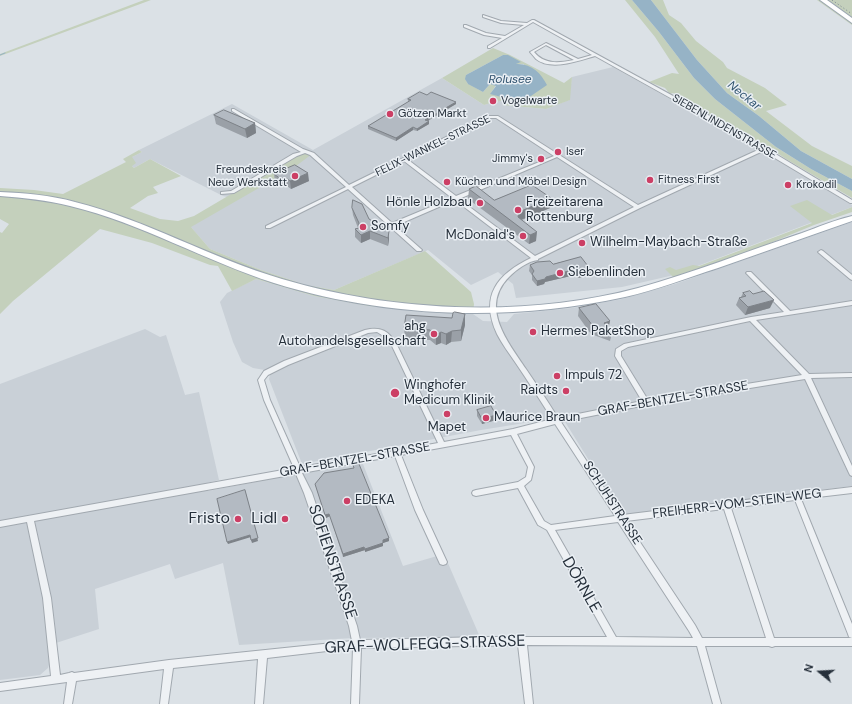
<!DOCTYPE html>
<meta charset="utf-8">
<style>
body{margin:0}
#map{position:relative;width:852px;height:704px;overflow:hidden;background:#dbe1e6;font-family:"DM Sans",sans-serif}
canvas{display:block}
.north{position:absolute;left:800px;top:652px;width:40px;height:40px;-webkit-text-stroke:3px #eaeff4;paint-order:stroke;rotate:288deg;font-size:11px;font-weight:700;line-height:16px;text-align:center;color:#26303b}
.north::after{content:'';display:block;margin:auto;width:14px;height:18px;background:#26303b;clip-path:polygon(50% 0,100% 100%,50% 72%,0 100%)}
</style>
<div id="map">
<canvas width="852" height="704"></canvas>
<div class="north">N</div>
</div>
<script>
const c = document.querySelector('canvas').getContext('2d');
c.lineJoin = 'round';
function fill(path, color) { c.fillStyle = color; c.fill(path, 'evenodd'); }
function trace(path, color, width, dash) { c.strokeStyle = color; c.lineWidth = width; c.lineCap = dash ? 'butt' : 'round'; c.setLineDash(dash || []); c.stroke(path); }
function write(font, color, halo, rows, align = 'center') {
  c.font = font + ' "DM Sans",sans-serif'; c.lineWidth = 3; c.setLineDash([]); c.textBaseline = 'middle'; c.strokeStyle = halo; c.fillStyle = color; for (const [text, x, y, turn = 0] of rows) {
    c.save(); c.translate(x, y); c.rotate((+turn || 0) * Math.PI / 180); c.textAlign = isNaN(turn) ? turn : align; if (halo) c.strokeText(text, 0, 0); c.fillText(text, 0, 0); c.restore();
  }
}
const built = new Path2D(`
 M613,67L765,152L852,205V207L674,275L622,287L516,298L513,284L498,272L471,285L428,250L334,290L306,285L261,270L210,249L190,226L236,199L223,196L150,159L134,168L132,166V157L142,152L139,150L232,104L313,150L442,78L484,105L496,101H515L502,105L546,109L569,100L572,77Z
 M852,222V486L623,515L562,417L481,430L302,464L269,379L270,375L265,370L253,368L242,362L233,342L220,302L227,293L256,279L314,296L369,306L473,314L483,321L507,322L514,314L572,308L622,299L675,284Z
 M145,329L160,337L166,335L185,395L199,392L219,480L207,483L208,491L296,474L363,464L403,566L444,554L480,637L353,638L239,645L223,563L175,579L170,564L95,589L99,629L56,643L48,668L40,675L0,680V384Z`);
const green = new Path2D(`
 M144,0H151L0,56V54Z
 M625,0H632L659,32L694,78L715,99L776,147L811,169L852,191V198L786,159L767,146L740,132L673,93L670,94L665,88L649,82L672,73L679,74L655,37Z
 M651,0H663L669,15L681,23L696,41L723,62L727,68L765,88L787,105L766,111L812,146L852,166V179L801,151L759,116L727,93L697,60Z
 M817,0H852V25Z
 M493,48L510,55L564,83L572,77L570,100L546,109L502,105L515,101C504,99 494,102 484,105L442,78ZM503,55L520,62L515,64H524L516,97L505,98L491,93L496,85L490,84L483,92L467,83L466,75Z
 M139,150L142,152L132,157L136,163L132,166L134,168L150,159L181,176L153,187L158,193L148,196L130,208L160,219L178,221L194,216L294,157L304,153L312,154L292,169L191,227L210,249L261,270L306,285L334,290L425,251L471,292L474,304L473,314L369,306L314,296L256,279L232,291L218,266L210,265L152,243L100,229L13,301L0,314V232L2,233L9,224L0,219V188L34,190L63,194L126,162L123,159Z
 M807,200L832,215L852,207V212L814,225L739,256L678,276L673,277L665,269L670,267L676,270L693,265L699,266L812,223L790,206Z`);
const water = new Path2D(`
 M632,0H651L697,60L727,93L759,116L801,151L852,179V191L811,169L776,147L715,99L694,78L659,32Z
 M503,55H508L521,62L516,64C531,63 541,73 547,85L528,98H505L490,94L496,86L490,84L483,92L468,84L465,79L466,75Z`);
const stream = new Path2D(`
 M0,55L5,53`);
const minor = new Path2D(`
 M483,15L501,21L527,23L532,20H534L739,132L852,200V203H850L763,151L640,208L538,259V260C528,261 516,270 509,277C479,307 508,342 526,369C537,385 548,402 558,418L642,401L615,356L616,349L624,344L751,317L784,312L747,274L746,273L747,272H751L790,311L852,301V305L756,320L809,374L852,373V377L811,378L852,466V476L850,475L849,473L805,379L646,405L561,422L622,515L852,487V493L801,499L852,624V638L849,637L848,634L795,500L731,508L774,638H852V646H775L772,647L769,646H705L721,704H713L697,646L527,645L533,704H525L518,645L361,648L359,704H351L353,648L267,658L263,704H255L258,659L173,668L168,704H160L164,669L76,681L72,704H64L67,682L0,691V683L51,676L43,598L27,522L0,527V521L294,468L264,400L258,380L264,371L284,361L365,330C381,326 389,331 397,345L444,442L513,429L552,419C540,400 528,381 515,362C509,353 502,344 497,334C479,295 498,274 531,258L455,200L395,226L421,249L422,250L421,251H417L348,189L270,228H266V226L346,187L310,155L305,153L297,156L234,193L221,194V192L231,191L293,154L301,152L232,111V109H234L303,149L314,153L349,185L489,116H498L638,205L760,149L735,134L595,56C578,61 551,71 536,59C534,57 532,54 530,52L546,43L578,59L592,55L533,22L490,48H488V46L502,38L484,35L464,27V25H466L486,33L505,36L524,25L501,23L483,17ZM546,45L574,60C559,63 545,65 534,52ZM490,118H496L554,156L456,196L407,159ZM557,157L634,207L535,256L459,199ZM404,161L452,198L392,223L352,187ZM750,321L802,375L648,400L621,356V351L628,347ZM377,332L385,337L392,346L438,443L399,450L397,449L394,451L300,467L270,400L264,380L268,375L288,365L368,333ZM555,424L615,516L551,525L544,521L524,486L531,480L534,467L517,434ZM511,435L528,467L526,477L518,482L476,490L473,491L472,493L473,495L476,496L518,488L538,525L547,530L607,637H485L360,640L357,626L312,493L302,473L395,456L415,510L440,564L443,565L446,564L447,562L423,510L401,455ZM296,474L304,493L349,626L352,641L169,660L74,673L72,672L69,673L60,675L51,598L34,521ZM724,509L766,638H702L695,625L626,521ZM618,522L689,631L693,638L616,637L555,530Z
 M821,250L823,251L852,275V280L850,279L819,253L818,252Z`);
const primary = new Path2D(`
 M820,0H827L852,18V23Z
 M0,192C25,193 50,195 75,202C146,220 211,258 282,279C393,312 525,318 638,288C693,273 747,251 802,233C818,227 835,220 852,216V221C807,237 763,252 718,268C687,278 656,290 625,297C510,322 386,318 274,283C205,261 141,223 70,206C47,200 24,198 0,196Z`);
const rail = new Path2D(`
 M832,0L852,14`);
const wall = new Path2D(`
 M427,95L456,104L428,121H429V124L417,131L413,130L396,141L368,129V126L409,102L408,101V99Z
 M214,115L255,123L256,133L247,138L216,124Z
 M274,174L309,181L291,189L287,186L284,187L275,182Z
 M469,189L494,200L550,208L522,220L536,241L529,244L468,199Z
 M352,208L369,219L389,239L388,246L370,239L361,243L355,237V229L358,228L353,215Z
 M581,257L590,275L578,278L575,275L545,282L544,284L537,286L532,280V275L529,271L530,265L553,264Z
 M743,293L753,294L770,308L745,315L736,305L739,298L741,297Z
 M579,308L610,321L608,329L612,333L610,341L591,334L578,316Z
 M465,314V325L461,341L451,342L446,345L441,343L436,345L430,340L405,339L404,328L452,318Z
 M477,410L496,415V420L482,424L477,416Z
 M315,484L389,541L383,543V546L365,552V550L343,557L330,516L326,518Z`);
const shadedWall = new Path2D(`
 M456,102V104L425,122V120Z
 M429,121V124L417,131V129Z
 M255,123L256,133L247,138L245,129Z
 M413,127V130L396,141V138Z
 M308,173L309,181L291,189L290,181Z
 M286,178L287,186L284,187L282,180Z
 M551,198L550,208L518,221L517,227L518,217L519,212Z
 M370,231V239L361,243V235Z
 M389,231V239L388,246V238Z
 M537,232L536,241L529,244L530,235Z
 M576,269L575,275L545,282L544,284L537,286V281L546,277Z
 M591,270L590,275L578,278L579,273Z
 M774,300L770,308L745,315L748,307Z
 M465,314V325L461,341V330Z
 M610,321L608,329L604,323Z
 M452,331L451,342L446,345V334Z
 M441,332V343L436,345V335Z
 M496,415V420L482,424V419Z
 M245,490L258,541L252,543L251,540Z
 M329,514L330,516L326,518L325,515Z
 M250,535L251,537L228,544L227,542Z
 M389,538V541L383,543V540Z
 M383,543V546L365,552V549Z
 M364,547L365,550L343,557V554Z`);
const building = new Path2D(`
 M420,92L427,95L431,92L456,102L425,120L429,121L417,129L413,127L396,138L368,126L411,100L408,99Z
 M224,110L255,123L245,129L214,115Z
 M295,165L308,173L290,181L286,178L282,180L274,174Z
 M532,185L551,198L519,212L518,217L537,232L530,235L469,189L476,186L494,200Z
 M353,200L362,204L369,219L389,231L388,238L370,231L361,235L355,229L359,228V223L352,208Z
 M581,257L591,270L579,273L576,269L546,277L545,279L537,281L532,274L534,271L530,265L537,262L550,261L553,264Z
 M750,291L753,294L764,291L774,300L748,307L739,298L746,296L743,293Z
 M596,304L610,321L604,323L612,333L593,326L579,308Z
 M455,312L465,314L461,330L452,331L446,334L441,332L436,335L430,330L404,328L406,315L452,318L453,313Z
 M491,406L496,415L482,419L477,410Z
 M359,464L389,538L383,540V543L365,549L364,547L343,554L329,514L325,515L315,484L324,473L354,468L353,465Z
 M245,490L258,538L251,540L250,535L227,542L217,499Z`);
const markers = [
 [493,101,4,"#cc3f65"],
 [390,114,4,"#cc3f65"],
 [558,152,4,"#cc3f65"],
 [541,159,4,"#cc3f65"],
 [295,176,4,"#cc3f65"],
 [650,180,4,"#cc3f65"],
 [447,182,4,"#cc3f65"],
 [788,185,4,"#cc3f65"],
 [480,203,4,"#cc3f65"],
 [518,210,4,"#cc3f65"],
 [363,227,4,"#cc3f65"],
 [523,236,4,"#cc3f65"],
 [582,243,4,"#cc3f65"],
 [560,273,4,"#cc3f65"],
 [533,332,4,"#cc3f65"],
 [434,334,4,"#cc3f65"],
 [557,376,4,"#cc3f65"],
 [566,391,4,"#cc3f65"],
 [395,393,5,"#cc3f65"],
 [447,414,4,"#cc3f65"],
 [486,418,4,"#cc3f65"],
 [347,501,4,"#cc3f65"],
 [238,519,4,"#cc3f65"],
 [285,519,4,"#cc3f65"]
];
const farPoinames = [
 ["Vogelwarte",501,101],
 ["Götzen Markt",398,114],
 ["Iser",566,152],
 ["Jimmy's",533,159,"right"],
 ["Freundeskreis",287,170,"right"],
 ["Neue Werkstatt",287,183,"right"],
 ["Fitness First",658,180],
 ["Küchen und Möbel Design",455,182],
 ["Krokodil",796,185]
];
const farStreetnames = [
 ["SIEBENLINDENSTRASSE",724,127,30],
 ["FELIX-WANKEL-STRASSE",433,146,-26]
];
const farWaternames = [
 ["Rolusee",510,80],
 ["Neckar",744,96,39]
];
const poiNames = [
 ["Hönle Holzbau",472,203,"right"],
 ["Freizeitarena",526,203],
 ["Rottenburg",526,218],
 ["Somfy",371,227],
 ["McDonald's",515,236,"right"],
 ["Wilhelm-Maybach-Straße",590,243],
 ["Siebenlinden",568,273],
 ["ahg",426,327,"right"],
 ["Autohandelsgesellschaft",426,342,"right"],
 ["Hermes PaketShop",541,332],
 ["Impuls 72",565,376],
 ["Winghofer",404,386],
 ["Medicum Klinik",404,401],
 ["Raidts",558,391,"right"],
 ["Maurice Braun",494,418],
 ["Mapet",447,428,"center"],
 ["EDEKA",355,501]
];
const streetNames = [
 ["GRAF-BENTZEL-STRASSE",673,399,-10],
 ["GRAF-BENTZEL-STRASSE",355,460,-10],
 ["SCHUHSTRASSE",612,503,57],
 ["FREIHERR-VOM-STEIN-WEG",737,504,-7]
];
const nearPoinames = [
 ["Fristo",230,519],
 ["Lidl",277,519]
];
const nearStreetnames = [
 ["SOFIENSTRASSE",332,562,71],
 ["DÖRNLE",581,585,60],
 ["GRAF-WOLFEGG-STRASSE",425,645,-2]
];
fill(built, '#c9d0d7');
fill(green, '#c4d0bc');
fill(water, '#96b3c6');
trace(stream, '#96b3c6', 1);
trace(minor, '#a1a8af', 2);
trace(primary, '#9ba6b1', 2);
fill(minor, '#eef1f4');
fill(primary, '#fff');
trace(rail, '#75828f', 1, [1, 2.5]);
fill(wall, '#9aa0a7');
fill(shadedWall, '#7d8288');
fill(building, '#b3bac2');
trace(building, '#7d8288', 1);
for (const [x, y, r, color] of markers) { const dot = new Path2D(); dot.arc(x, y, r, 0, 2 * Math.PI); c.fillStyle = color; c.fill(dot); trace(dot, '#eaeff4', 1.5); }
write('11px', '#26303b', '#eaeff4', farPoinames, 'left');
write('11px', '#26303b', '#eaeff4', farStreetnames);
write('italic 12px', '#30536f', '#eaeff4', farWaternames);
write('13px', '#26303b', '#eaeff4', poiNames, 'left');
write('13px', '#26303b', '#eaeff4', streetNames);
write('16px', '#26303b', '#eaeff4', nearPoinames, 'right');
write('16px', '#26303b', '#eaeff4', nearStreetnames);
</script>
